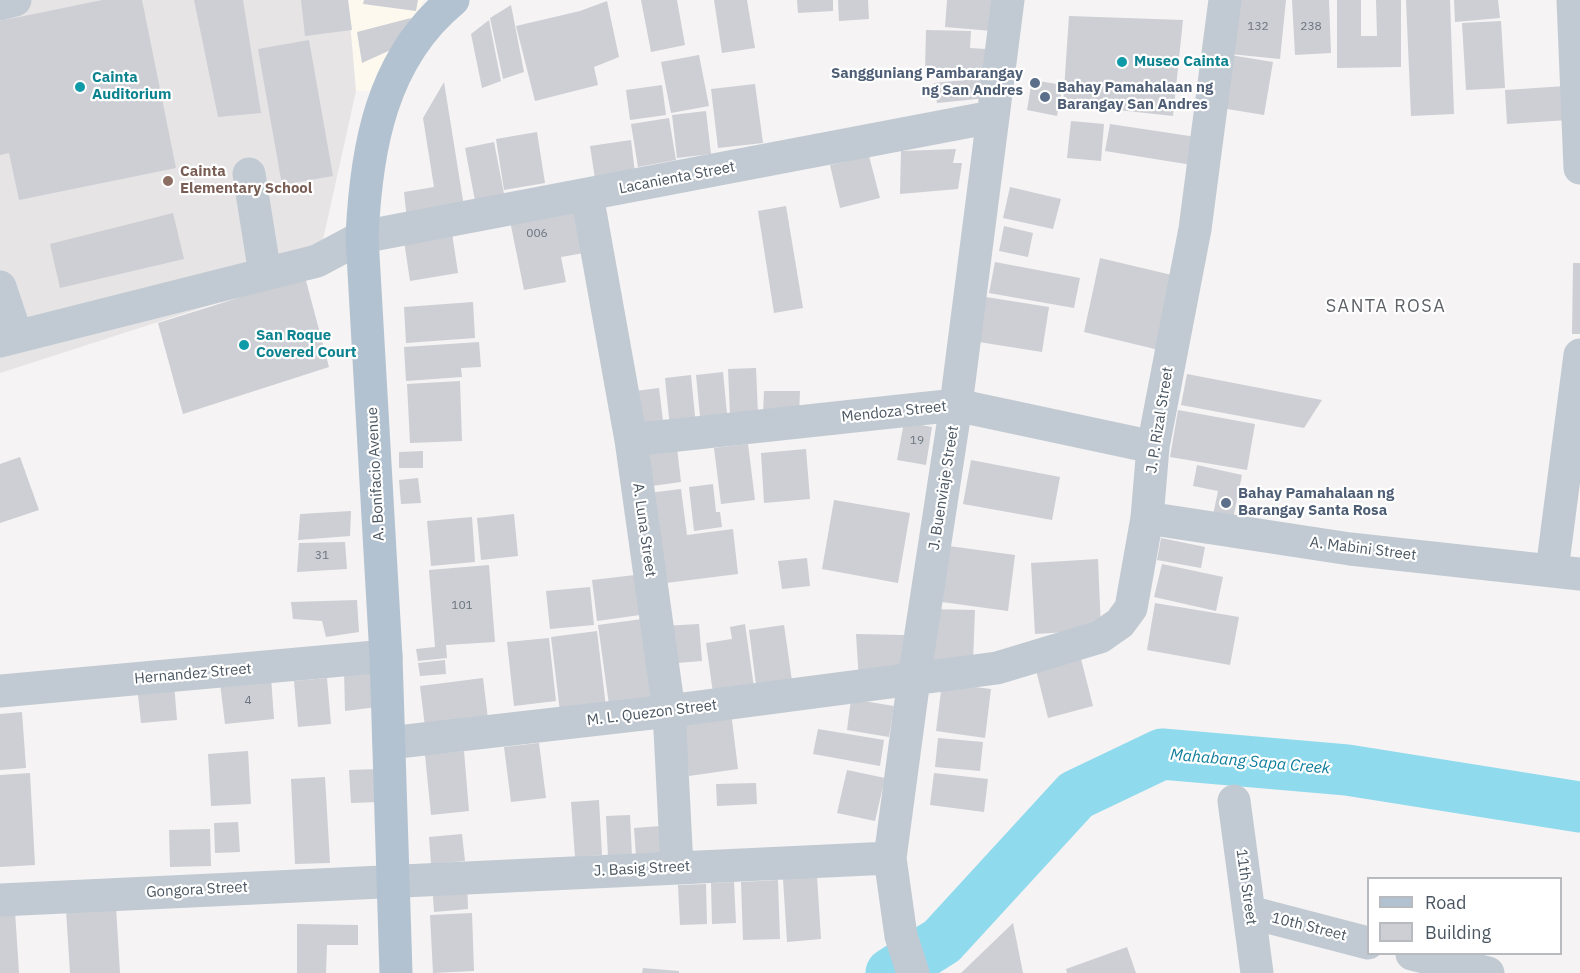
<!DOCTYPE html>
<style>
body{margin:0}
#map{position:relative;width:1580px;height:973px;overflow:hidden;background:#f5f3f3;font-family:"IBM Plex Sans",sans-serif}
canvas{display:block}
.legend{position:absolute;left:1367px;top:877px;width:195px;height:78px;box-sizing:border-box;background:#fff;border:2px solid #b7bbc0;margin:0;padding:8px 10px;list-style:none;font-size:18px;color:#4a5661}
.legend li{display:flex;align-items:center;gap:12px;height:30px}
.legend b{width:30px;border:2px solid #b7bbc0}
</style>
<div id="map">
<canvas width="1580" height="973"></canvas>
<ul class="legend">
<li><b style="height:8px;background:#b3c2d1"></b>Road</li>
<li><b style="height:16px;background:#cdcfd5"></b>Building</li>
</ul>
</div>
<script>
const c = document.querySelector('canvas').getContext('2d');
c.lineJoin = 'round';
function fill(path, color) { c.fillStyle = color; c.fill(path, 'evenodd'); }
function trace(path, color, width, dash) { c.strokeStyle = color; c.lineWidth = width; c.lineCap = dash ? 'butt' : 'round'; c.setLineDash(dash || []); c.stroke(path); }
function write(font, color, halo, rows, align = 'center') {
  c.font = font + ' "IBM Plex Sans",sans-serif'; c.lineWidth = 4.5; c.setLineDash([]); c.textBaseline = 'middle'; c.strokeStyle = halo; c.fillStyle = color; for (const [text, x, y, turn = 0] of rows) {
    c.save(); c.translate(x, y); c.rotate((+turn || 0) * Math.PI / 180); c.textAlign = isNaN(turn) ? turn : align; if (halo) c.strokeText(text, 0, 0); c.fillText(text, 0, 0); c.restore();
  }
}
const commercial = new Path2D(`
 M348,0H424L377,91H356Z`);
const education = new Path2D(`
 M0,0H348L356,91L316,271L0,373Z`);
const river = new Path2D(`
 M891,973L942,941L1076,795L1162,754L1347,770L1580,807`);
const building = new Path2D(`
 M102,0H142L176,168L19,200L9,153L0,155V21Z
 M194,0H243L261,113L218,117Z
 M301,0H348L352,30L305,36Z
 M364,0H418L416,11L363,4Z
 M641,0H677L685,45L651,52Z
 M714,0H747L755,48L722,53Z
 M797,0H833V11L798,13Z
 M838,0H868L869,19L839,21Z
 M947,0H995L992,31L945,27Z
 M1235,0H1286L1280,59L1230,54Z
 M1292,0H1329L1331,53L1295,55Z
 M1337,0H1361V36H1377L1376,0H1401V67L1337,68Z
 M1406,0H1450L1454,114L1411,116Z
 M1454,0H1498L1500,18L1455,22Z
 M607,1L619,57L594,67L598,85L535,101L516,26L580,11Z
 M511,5L524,72L503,79L490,18Z
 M1069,16L1183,20L1173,116L1063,104Z
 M411,18L395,48L362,63L357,32Z
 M489,20L501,81L482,88L471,34Z
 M1501,21L1505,88L1466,90L1462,23Z
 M926,30L971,31L970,48L986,49L985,74L925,72Z
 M309,40L333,176L282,185L258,49Z
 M699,55L709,106L671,113L661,62Z
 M1230,55L1273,62L1264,115L1221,108Z
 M985,78L987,98L937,103L934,83Z
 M1032,80L1063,85L1057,116L1027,110Z
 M444,82L465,213L407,220L404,192L434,187L423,118Z
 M755,84L763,143L718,148L711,89Z
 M662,85L666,115L630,120L626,90Z
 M1566,86L1568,120L1507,124L1505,90Z
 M706,111L711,154L677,158L672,115Z
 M669,118L676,160L638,167L631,124Z
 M1071,121L1104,124L1101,161L1067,158Z
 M1110,124L1196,137L1192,165L1105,151Z
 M537,132L545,183L504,190L496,139Z
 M631,140L635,173L595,179L590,146Z
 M494,142L505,199L476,206L465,148Z
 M956,149L953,163H962L958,189L900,194L901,151Z
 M869,156L880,198L840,208L830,165Z
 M1010,187L1061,199L1053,229L1003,218Z
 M786,206L803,308L774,313L758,211Z
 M574,208L584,253L561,257L566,282L524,290L510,221Z
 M173,213L184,259L60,288L50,244Z
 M1004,226L1033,233L1028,257L999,251Z
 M452,233L458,273L410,281L404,241Z
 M1100,258L1176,276L1159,350L1084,332Z
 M995,262L1080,278L1074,308L989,293Z
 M1573,263H1580V334H1572Z
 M305,277L329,367L183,414L158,323Z
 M986,297L1049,307L1042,352L979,342Z
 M473,302L475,338L406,343L404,307Z
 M479,342L481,367L461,368L462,377L406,381L404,347Z
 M756,368L758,414L730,415L728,369Z
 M723,372L728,424L701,427L696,375Z
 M1187,374L1322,400L1304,428L1181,405Z
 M691,375L696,426L670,428L665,378Z
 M460,381L462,441L410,443L407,384Z
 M659,388L664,429L639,431L635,391Z
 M764,391H800L799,415L763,414Z
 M1178,410L1255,424L1247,470L1170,457Z
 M904,422L932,427L926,465L897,460Z
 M748,444L755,500L721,504L714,448Z
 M677,448L681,482L645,487L641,453Z
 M806,449L810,499L764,503L761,453Z
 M423,451V468H399V452Z
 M20,457L39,510L0,523V464Z
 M971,460L1060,477L1052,520L963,504Z
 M1197,465L1242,475L1233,519L1213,515L1218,491L1193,486Z
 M418,478L421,503L401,504L399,480Z
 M713,484L716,512H720L722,527L694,531L689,487Z
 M681,489L687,535L733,529L738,574L658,584L648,493Z
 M834,500L910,513L898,583L822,569Z
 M351,511L350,536L298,540L300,514Z
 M514,514L518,556L481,560L477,518Z
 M472,517L475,562L431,566L427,521Z
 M1161,538L1205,547L1201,568L1157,560Z
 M345,542L347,569L297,572L299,543Z
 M949,546L1015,555L1008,611L942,602Z
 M807,558L810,586L782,589L778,561Z
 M1098,559L1101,630L1035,634L1031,563Z
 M1162,564L1223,577L1216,611L1154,597Z
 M489,565L495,642L446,645L447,658L418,661L416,649L435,647L429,570Z
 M635,575L640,615L597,621L592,580Z
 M590,587L594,625L550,629L546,591Z
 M357,600L359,632L326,637L322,621L293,619L291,602Z
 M1155,603L1239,617L1230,665L1147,650Z
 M929,609L975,610L973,662H928Z
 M642,619L654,699L609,705L598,625Z
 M699,624L702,661L665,664L662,626Z
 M745,624L754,687L713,693L706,643L732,639L730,627Z
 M784,625L792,681L756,685L749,630Z
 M597,631L606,707L560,712L551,637Z
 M856,634L905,635L901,671L859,681Z
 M549,638L556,701L514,706L507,642Z
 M1081,659L1093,706L1048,718L1036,670Z
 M445,660L446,674L420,676L418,663Z
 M375,667L377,707L345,711L344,670Z
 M271,677L274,719L225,724L220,683Z
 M327,678L331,724L298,727L294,681Z
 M483,678L488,719L425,727L420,686Z
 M174,683L177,720L141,723L137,686Z
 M942,683L991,689L985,738L936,731Z
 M851,699L894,706L889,737L847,730Z
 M22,712L26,768L0,770V714Z
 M731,712L738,769L689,776L682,719Z
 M818,729L884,740L880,766L813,754Z
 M938,738L983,742L980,771L935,767Z
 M539,743L546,798L511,802L504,747Z
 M248,751L251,804L211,806L208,754Z
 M464,751L469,811L431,815L425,755Z
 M378,769L379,802L351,803L349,770Z
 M847,770L885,778L875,821L837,813Z
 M30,773L35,865L0,867V775Z
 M934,773L988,779L984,812L930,805Z
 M325,777L330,863L295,864L291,779Z
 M756,783L757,804L717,806L716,784Z
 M599,800L602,855L575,857L571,802Z
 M630,815L632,856L608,857L606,816Z
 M238,822L240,852L215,853L214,823Z
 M661,826L663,853L636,856L634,828Z
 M210,829L211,866L170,867L169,830Z
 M462,834L465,861L431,864L429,837Z
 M817,876L821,939L787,942L783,879Z
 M467,879L468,909L434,912L432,881Z
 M778,880L780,939L743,940L741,882Z
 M734,882L736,923L712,924L711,883Z
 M706,884L707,924L680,925L678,885Z
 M116,907L120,973H70L66,910Z
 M15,911L19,973H0V912Z
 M472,913L474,971L433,973L430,915Z
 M1013,923L1023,973H961Z
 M297,924L358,925V945H327L326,973H297Z
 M1127,947L1136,973H1067L1066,969Z
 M643,968L679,971V973H642Z`);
const minor = new Path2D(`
 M1573,0L1580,168
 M0,4L15,0
 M249,174L265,274
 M587,195L631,440L669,711L677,867
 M0,287L16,335
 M0,341L317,261L362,237L992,117
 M631,440L956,405L1153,447
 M1147,518L1350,549L1580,574
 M1552,570L1580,355
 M0,691L386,656
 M389,743L669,711L997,668L1100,637L1120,623L1131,608L1147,518L1153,447L1195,229L1225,0
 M1234,801L1257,973
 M0,900L890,858
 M1249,912L1368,943
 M1412,954L1488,973
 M913,973L901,936L890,858L914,679L956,405L1008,0`);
const major = new Path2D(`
 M396,973L386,656L362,237C366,149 381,59 453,0`);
const markers = [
 [1122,62,6,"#0f9aa8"],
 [1035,83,6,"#5c6f8a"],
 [80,87,6,"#0f9aa8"],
 [1045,97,6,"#5c6f8a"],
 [168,181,6,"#8d6e63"],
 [244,345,6,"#0f9aa8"],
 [1226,503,6,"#5c6f8a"]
];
const numberNames = [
 ["132",1258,27],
 ["238",1311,27],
 ["006",537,234],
 ["19",917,441],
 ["31",322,556],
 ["101",462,606],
 ["4",248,701]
];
const cultureNames = [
 ["Museo Cainta",1134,62],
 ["Cainta",92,78],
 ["Auditorium",92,95],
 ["San Roque",256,336],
 ["Covered Court",256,353]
];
const serviceNames = [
 ["Sangguniang Pambarangay",1023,74,"right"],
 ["ng San Andres",1023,91,"right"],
 ["Bahay Pamahalaan ng",1057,88],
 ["Barangay San Andres",1057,105],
 ["Bahay Pamahalaan ng",1238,494],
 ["Barangay Santa Rosa",1238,511]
];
const educationNames = [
 ["Cainta",180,172],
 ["Elementary School",180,189]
];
const streetNames = [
 ["Lacanienta Street",677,178,-11],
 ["Mendoza Street",894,412,-6],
 ["J. P. Rizal Street",1160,420,-81],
 ["A. Bonifacio Avenue",376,474,-93],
 ["J. Buenviaje Street",944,488,-81],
 ["A. Luna Street",644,530,82],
 ["A. Mabini Street",1363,549,7],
 ["Hernandez Street",193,674,-5],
 ["M. L. Quezon Street",652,713,-7],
 ["J. Basig Street",642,869,-3],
 ["11th Street",1246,887,82],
 ["Gongora Street",197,890,-3],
 ["10th Street",1309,927,14]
];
const waterNames = [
 ["Mahabang Sapa Creek",1250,762,5]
];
const quarterNames = [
 ["SANTA ROSA",1386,307]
];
fill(commercial, '#fdf9ef');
fill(education, '#e6e4e5');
trace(river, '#90daee', 51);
fill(building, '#cdcfd5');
trace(minor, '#c1cad2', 33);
trace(major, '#b3c2d1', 33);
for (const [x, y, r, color] of markers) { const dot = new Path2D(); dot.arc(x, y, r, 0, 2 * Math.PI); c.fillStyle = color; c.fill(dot); trace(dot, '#fff', 2); }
write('12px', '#6b747e', null, numberNames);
write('bold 15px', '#0d838f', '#fff', cultureNames, 'left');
write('bold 15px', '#4e5e75', '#fff', serviceNames, 'left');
write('bold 15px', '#785e54', '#fff', educationNames, 'left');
write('15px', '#4a5661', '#fff', streetNames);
write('italic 16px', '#0c7c9b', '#fff', waterNames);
c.letterSpacing = '1.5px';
write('18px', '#5f6368', '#fff', quarterNames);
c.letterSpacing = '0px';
</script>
